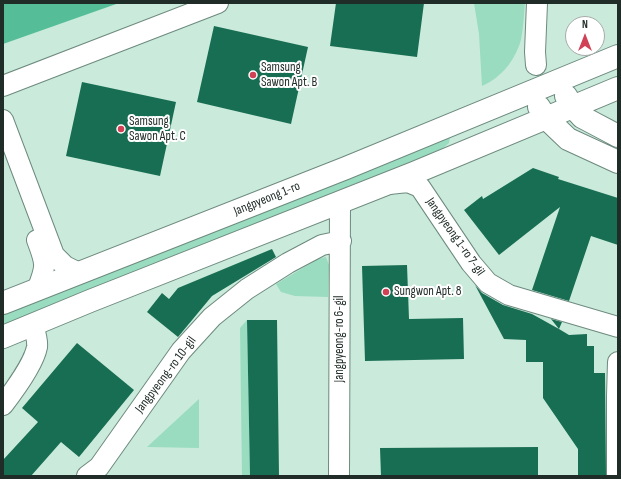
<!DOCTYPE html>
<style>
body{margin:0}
#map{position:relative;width:621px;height:479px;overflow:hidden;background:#caeadb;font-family:"Sofia Sans Condensed",sans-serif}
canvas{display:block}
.frame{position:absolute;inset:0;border:4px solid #202c27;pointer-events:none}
.north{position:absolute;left:565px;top:16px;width:40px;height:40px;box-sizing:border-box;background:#fff;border:1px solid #a6aba9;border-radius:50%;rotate:0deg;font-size:11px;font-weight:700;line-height:16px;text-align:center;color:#202c27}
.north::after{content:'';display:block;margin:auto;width:14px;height:18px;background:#d14155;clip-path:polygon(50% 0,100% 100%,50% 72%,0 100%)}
</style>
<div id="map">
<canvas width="621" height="479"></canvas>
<div class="frame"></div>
<div class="north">N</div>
</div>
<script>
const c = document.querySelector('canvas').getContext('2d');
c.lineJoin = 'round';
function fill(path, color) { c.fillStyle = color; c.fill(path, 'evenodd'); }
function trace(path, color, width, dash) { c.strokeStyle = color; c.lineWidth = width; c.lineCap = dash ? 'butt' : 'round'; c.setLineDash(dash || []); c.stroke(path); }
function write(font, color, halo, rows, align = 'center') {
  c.font = font + ' "Sofia Sans Condensed",sans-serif'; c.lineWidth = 4; c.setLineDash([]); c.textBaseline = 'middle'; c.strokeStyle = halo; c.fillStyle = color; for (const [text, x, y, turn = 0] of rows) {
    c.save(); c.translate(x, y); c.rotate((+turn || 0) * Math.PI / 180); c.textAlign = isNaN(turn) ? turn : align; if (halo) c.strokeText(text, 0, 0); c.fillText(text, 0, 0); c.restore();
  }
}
const green = new Path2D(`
 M474,3H525C524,13 523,38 519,46C512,64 500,78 482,86L479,34Z
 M450,137L449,143L442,149L3,325V309Z
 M326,257L329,265L328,297L295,296L281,292L276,284L318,259Z
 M247,320L250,476H242L240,328Z
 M199,399V448L147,447Z`);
const forest = new Path2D(`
 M3,3H119L3,44Z`);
const building = new Path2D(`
 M336,3H424L417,57L330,46Z
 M214,26L308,47L291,124L197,102Z
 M82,82L176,102L160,176L66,156Z
 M533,168L559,177L558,179L618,198V245L591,236L569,301L532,290L560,207L499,255L464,210L482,196L483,199Z
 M272,249L276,257L212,296L178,337L147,312L162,293L169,299L178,288Z
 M407,265L409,319L463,318L464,359L365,361L362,266Z
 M475,285L482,293L503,305L532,314L559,329L551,319L562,322L559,329L569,335L587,334V346H594V373H605L606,476H578V449L543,398V362H526V340L504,339Z
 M247,320H277L279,476H250Z
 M77,343L134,390L79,457L61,442L31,476H3V460L38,422L22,408Z
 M538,447V476H381L380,448Z`);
const minor = new Path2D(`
 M536,65L535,52L537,3
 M3,86L218,3
 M3,120L54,255L65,266L79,273
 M389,184L408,182L420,187L471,263L488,283L509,295L618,327
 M37,240C46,264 47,265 37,290
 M3,405C13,392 34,363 37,347C38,340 35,332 33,325
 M87,476L99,467L181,351L212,317L247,289L288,263L322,245L341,241
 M339,476L340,202
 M617,476V396L618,362`);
const tertiary = new Path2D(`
 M566,96L573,107L582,117L618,136
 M539,107L546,118L568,139L618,162
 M3,303L346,168L618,56
 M3,337L90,301L414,173L618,88`);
const markers = [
 [253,75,4,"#d14155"],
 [121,129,4,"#d14155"],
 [386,292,4,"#d14155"]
];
const poiNames = [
 ["Samsung",261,68],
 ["Sawon Apt. B",261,83],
 ["Samsung",129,122],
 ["Sawon Apt. C",129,137],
 ["Sungwon Apt. 8",394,292]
];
const streetNames = [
 ["Jangpyeong 1-ro",267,199,-22],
 ["Jangpyeong 1-ro 7-gil",455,237,55],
 ["Jangpyeong-ro 6-gil",340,339,-90],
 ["Jangpyeong-ro 10-gil",166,375,-53]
];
fill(green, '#99dcc0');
fill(forest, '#55be98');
fill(building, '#186e53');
trace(minor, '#6d8a7e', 22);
trace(tertiary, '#6d8a7e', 24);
trace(minor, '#fff', 20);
trace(tertiary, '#fff', 22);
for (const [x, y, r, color] of markers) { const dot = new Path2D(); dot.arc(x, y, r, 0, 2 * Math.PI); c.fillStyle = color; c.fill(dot); trace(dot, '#fff', 1.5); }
write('13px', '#202c27', '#fff', poiNames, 'left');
write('13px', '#202c27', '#fff', streetNames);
</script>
